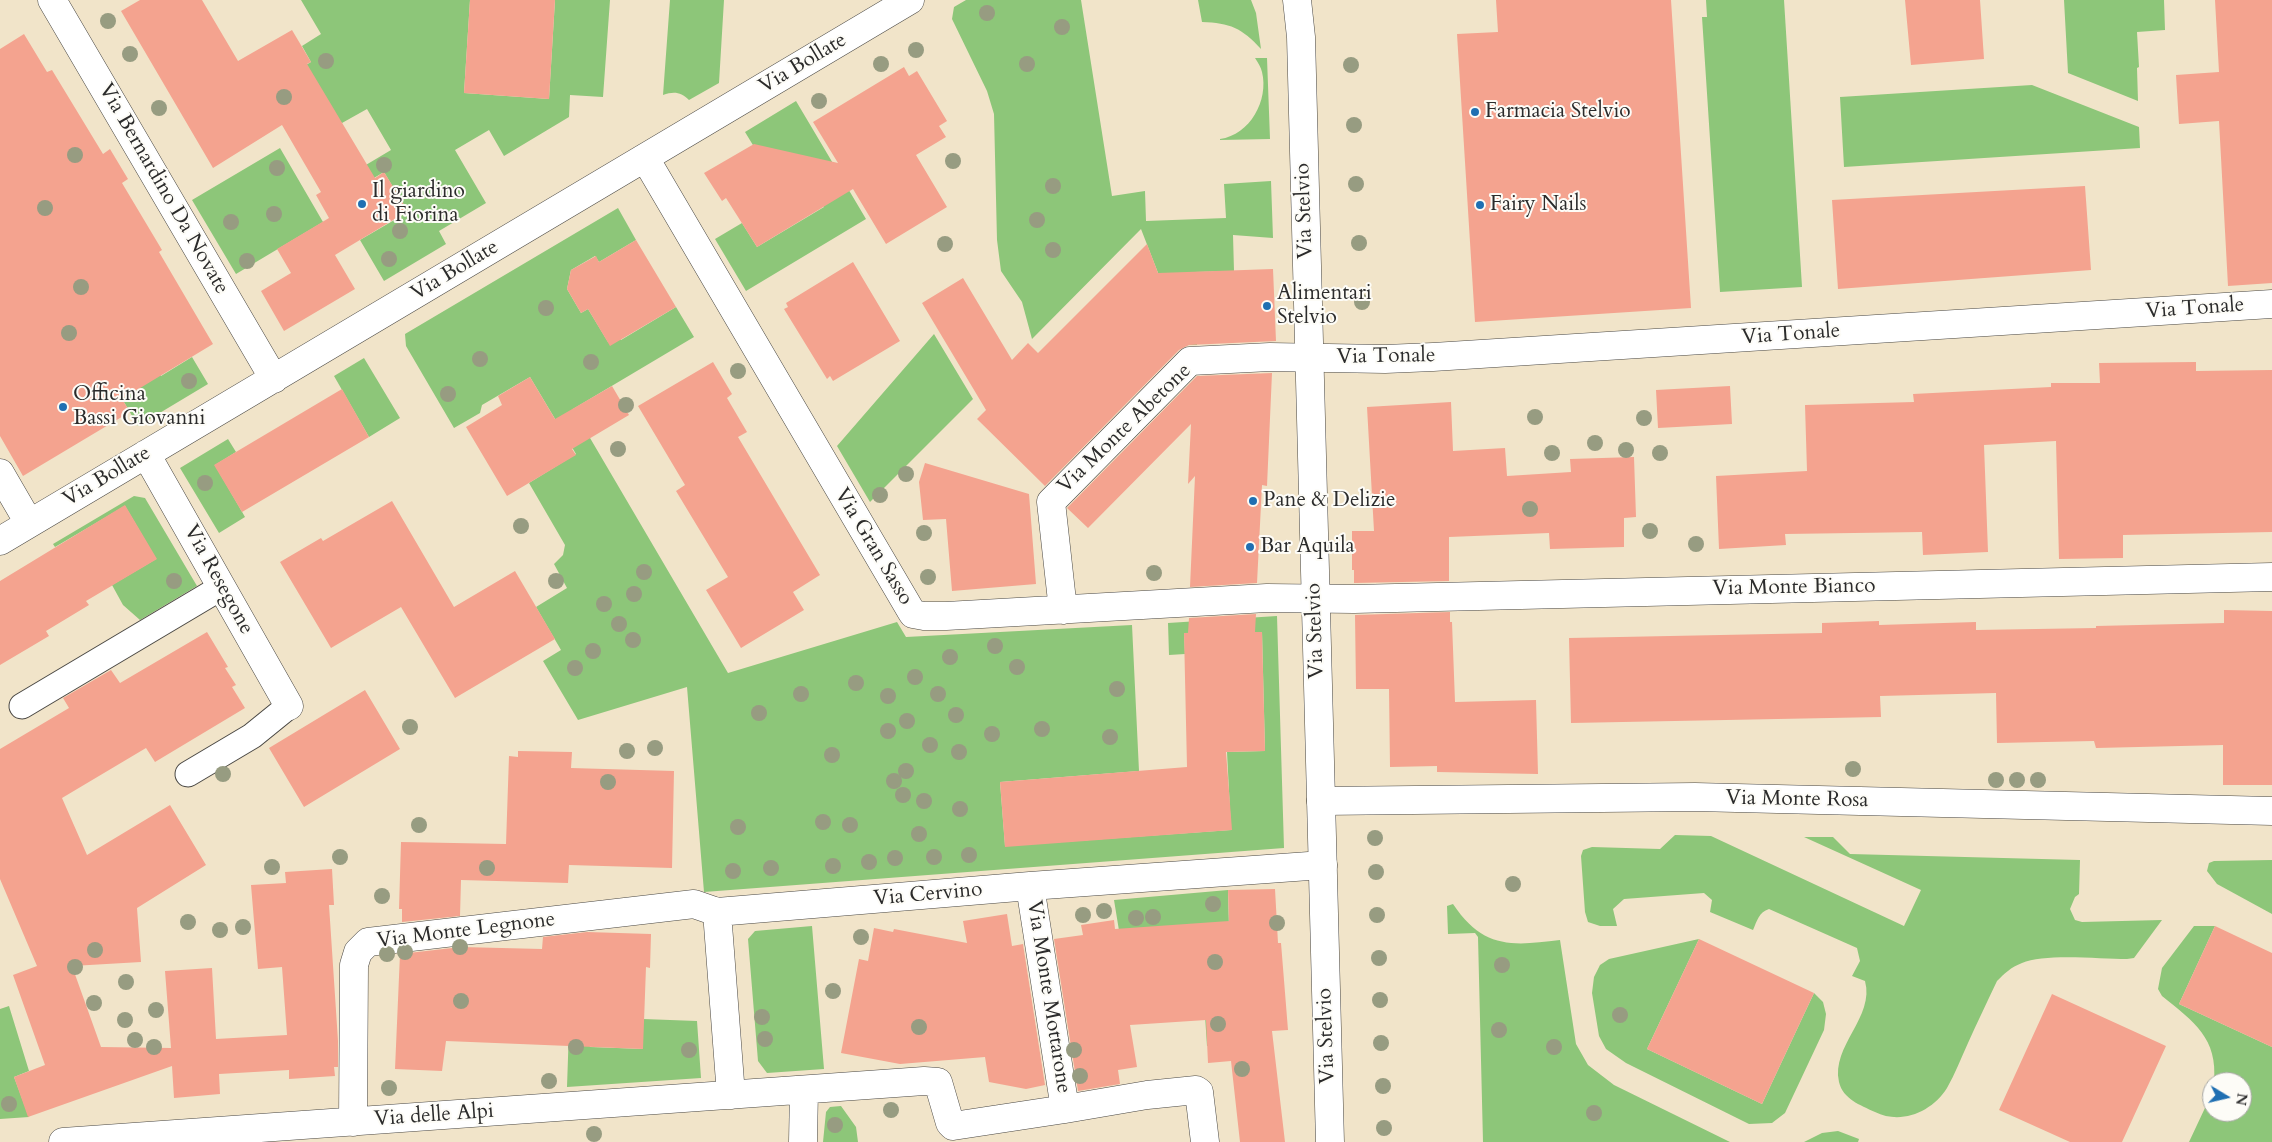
<!DOCTYPE html>
<style>
body{margin:0}
#map{position:relative;width:2272px;height:1142px;overflow:hidden;background:#f1e4c9;font-family:Cardo,serif}
canvas{display:block}
.north{position:absolute;left:2202px;top:1072px;width:50px;height:50px;box-sizing:border-box;background:#fdfcf7;border:1px solid #a9a8a5;border-radius:50%;rotate:99deg;font-size:14px;font-weight:700;line-height:20px;text-align:center;color:#2b2b2b}
.north::after{content:'';display:block;margin:auto;width:18px;height:22px;background:#1f6fb2;clip-path:polygon(50% 0,100% 100%,50% 72%,0 100%)}
</style>
<div id="map">
<canvas width="2272" height="1142"></canvas>
<div class="north">N</div>
</div>
<script>
const c = document.querySelector('canvas').getContext('2d');
c.lineJoin = 'round';
function fill(path, color) { c.fillStyle = color; c.fill(path, 'evenodd'); }
function trace(path, color, width, dash) { c.strokeStyle = color; c.lineWidth = width; c.lineCap = dash ? 'butt' : 'round'; c.setLineDash(dash || []); c.stroke(path); }
function write(font, color, halo, rows, align = 'center') {
  c.font = font + ' Cardo,serif'; c.lineWidth = 4; c.setLineDash([]); c.textBaseline = 'middle'; c.strokeStyle = halo; c.fillStyle = color; for (const [text, x, y, turn = 0] of rows) {
    c.save(); c.translate(x, y); c.rotate((+turn || 0) * Math.PI / 180); c.textAlign = isNaN(turn) ? turn : align; if (halo) c.strokeText(text, 0, 0); c.fillText(text, 0, 0); c.restore();
  }
}
const green = new Path2D(`
 M301,0H470L464,93L549,99L555,0H610L603,97L570,95L569,117L504,156L489,130L455,150L486,203L439,231L446,244L384,281L360,240L408,212L384,172L347,194L339,181L391,150L367,109L342,123L279,81L311,62L302,46L321,34Z
 M670,0H724L719,83L689,100C681,92 674,91 663,95Z
 M966,0H1081L1112,196L1145,191L1146,221L1226,218L1224,184L1271,181L1273,238L1233,235L1234,271L1195,272L1197,345H1186L1141,229L1032,339L1022,302L1001,271L997,240L994,114L987,91L952,19L954,7Z
 M1198,0H1251L1256,13L1261,49C1242,28 1230,23 1202,22Z
 M1706,0H1784L1802,287L1720,292L1702,17H1707Z
 M2064,0H2164L2165,30L2137,32L2139,67L2137,68L2138,101L2068,73Z
 M1255,58H1267L1270,139L1220,140V139C1250,135 1269,100 1262,72C1261,67 1258,63 1255,58Z
 M2032,85L2139,127L2140,148L1844,167L1840,97Z
 M796,101L866,219L746,291L715,239L742,223L757,247L824,207L808,179L759,155L745,132Z
 M280,148L323,222L236,274L192,200Z
 M618,208L636,240L599,262L595,256L571,270L567,289L581,313L588,309L608,342L618,336L621,340L676,307L694,337L573,409L728,673L897,622L906,637L1132,625L1139,771L1000,782L1005,846L1231,830L1227,752L1265,751L1262,632L1184,633L1185,654L1169,655L1168,623L1277,616L1284,848L704,892L687,687L578,720L543,661L561,650L536,607L567,588L554,564L563,555L565,545L529,483L576,454L530,377L482,405L480,413L454,428L406,346L405,334Z
 M934,334L973,399L870,502L837,446Z
 M149,355L161,376L192,357L208,384L138,426L114,385Z
 M364,358L400,418L369,437L334,376Z
 M228,439L236,452L215,465L245,517L219,533L180,468Z
 M134,496L145,498L197,586L140,620L123,605L112,585L156,559L125,506L55,547L53,544Z
 M1675,835L1711,836L1904,926L1921,890L1804,837H1833L1850,854L2080,860L2079,894L2075,897L2070,909L2075,920L2082,922L2162,920L2134,958L2127,959C2100,959 2044,953 2022,963C2011,967 2004,974 1997,981C1987,1002 1977,1023 1968,1043C1961,1058 1955,1074 1947,1088C1932,1112 1901,1125 1875,1112C1860,1105 1843,1099 1839,1082C1831,1046 1875,1017 1865,981L1852,976L1860,961L1857,948L1769,909C1759,912 1757,921 1753,930L1710,912L1712,900L1704,893L1624,899L1613,909L1617,926H1600L1588,922L1585,912L1581,856L1583,850L1592,847L1660,849Z
 M2272,860V914L2217,884L2207,871L2209,863L2214,861Z
 M1228,890L1232,1044L1207,1046L1199,924L1123,955L1114,900Z
 M1453,904C1483,949 1512,946 1560,940L1576,1044L1588,1065L1614,1085L1730,1142H1483L1478,937L1475,933L1448,934L1447,906Z
 M812,926L824,1069L767,1073L758,1061L748,939L755,931Z
 M2194,926H2215L2179,1004L2272,1047V1142H2189L2212,1093V1112H2242V1082H2214C2218,1038 2194,1022 2162,996L2158,989L2162,968Z
 M1699,939L1647,1049L1762,1104L1814,993L1823,1002L1826,1014L1824,1030L1785,1113L1772,1123L1749,1124L1626,1063L1606,1049L1599,1036L1592,993L1594,977L1600,965L1609,959Z
 M570,999L590,1047L643,1049V1019L697,1021L701,1078L567,1087Z
 M9,1006L29,1071L14,1077L29,1117L0,1119V1009Z
 M841,1106L856,1127L858,1142H823L826,1112L830,1107Z
 M1838,1131L1859,1139L1858,1142H1804L1822,1133Z`);
const building = new Path2D(`
 M140,0H202L238,61L292,30L311,62L307,64L375,178L384,172L408,211L335,255L355,289L284,331L261,291L291,273L277,249L329,218L316,195L321,192L282,125L213,168L121,11Z
 M470,0H555L549,99L464,93Z
 M1496,0H1671L1691,308L1475,322L1457,34L1498,32Z
 M1905,0H1980L1984,59L1911,65Z
 M2215,0H2272V283L2228,286L2219,121L2179,124L2176,75L2219,72Z
 M24,34L47,72L52,70L103,154L110,149L128,179L122,183L162,250L159,252L213,344L122,399L130,412L23,476L0,436V49Z
 M904,67L909,76L917,71L947,121L939,126L946,137L916,155L947,207L886,244L853,189L757,247L726,198L722,201L704,173L754,144L838,163L813,122Z
 M2085,186L2091,270L1838,289L1832,200Z
 M636,240L676,307L610,346L588,309L581,313L567,289L571,270L596,256L599,262Z
 M1147,244L1158,273L1273,269L1276,341L1189,345L1179,350L1045,486L977,419L986,410L922,303L963,278L1012,360L1028,343L1038,353Z
 M853,262L900,341L833,381L830,376L827,379L784,309L788,307L786,303Z
 M713,362L732,394L727,398L747,432L738,437L820,575L793,592L804,610L741,648L706,590L728,577L676,491L685,485L638,406Z
 M2196,362V371L2272,370V532L2123,535V558L2059,559L2056,441L1984,445L1988,552L1923,555L1922,532L1785,534L1786,545L1719,549L1716,476L1807,471L1805,405L1914,402L1913,394L2051,387V383H2100L2099,363Z
 M1272,373L1267,486L1262,485L1257,583L1190,587L1195,476L1188,484L1191,424L1088,528L1067,508L1197,376Z
 M530,377L555,419L612,386L629,415L572,449L576,455L507,496L466,427L502,405L498,396Z
 M1730,386L1732,424L1658,428L1656,390Z
 M342,389L369,437L242,512L214,465Z
 M1451,402L1453,451L1505,448L1507,476L1571,472L1570,459L1634,457L1636,517L1624,518V547L1550,549L1549,533L1449,537V581L1354,583V570H1352V531H1374L1367,407Z
 M925,463L1029,494L1036,584L952,591L946,519L923,520L919,482Z
 M392,501L454,607L515,571L555,639L455,698L401,607L331,648L280,562L321,538L323,541Z
 M125,505L157,559L86,601L89,605L46,631L49,636L0,665V581Z
 M2224,610L2272,611V785H2223V745L2096,748L2094,741L1997,743L1996,693L1880,696L1881,717L1571,723L1569,638L1822,633V623L1879,621V625L1976,622V630L2096,628V626L2224,623Z
 M1450,612V622H1452L1455,702L1536,700L1538,774L1437,772V766L1390,767L1389,689H1356L1355,615Z
 M1256,614L1255,632H1262L1265,751L1226,752L1232,830L1005,847L1000,782L1187,767L1184,633H1188L1189,618Z
 M207,632L228,667L225,668L236,685L232,687L245,708L155,762L146,748L62,798L87,855L170,805L206,865L137,908L141,962L72,966L101,1047L171,1048L165,971L212,968L216,1039L287,1035L282,967L258,969L251,885L286,883L285,872L332,869L334,905H329L338,1041V1067H334L335,1076L289,1079V1070L219,1074L220,1094L174,1098L172,1066L28,1117L14,1077L45,1065L13,975L37,966L0,879V749L69,708L63,698L111,670L120,683Z
 M365,690L400,749L304,807L269,748Z
 M518,751L572,752L571,768L674,771L672,868L569,865L568,883L461,880L460,916L402,922V909H399L401,842L506,844L509,756L518,757Z
 M1275,889L1278,943H1281L1288,1030L1272,1031L1285,1142H1240L1231,1061L1208,1063L1206,1020L1130,1025L1137,1067L1118,1070L1120,1084L1078,1091L1054,939L1083,935L1081,925L1114,920L1115,929L1229,921L1228,890Z
 M1007,914L1012,946L1023,944L1045,1085L1026,1089L989,1082L985,1057L900,1064L841,1053L859,959L868,961L874,928L893,932L894,929L967,943L963,921Z
 M2215,926L2272,953V1047L2179,1004Z
 M587,932L651,934L650,968L646,967L643,1049L446,1041L442,1071L395,1069L400,954L461,947L542,949L543,937Z
 M1699,939L1814,993L1762,1104L1647,1049Z
 M2052,994L2166,1046L2122,1142H2070L1999,1110Z`);
const service = new Path2D(`
 M22,706L222,587
 M188,774L252,736L289,706`);
const minor = new Path2D(`
 M52,0L274,379
 M645,158L911,611L913,614L924,616H946L1267,598L1354,599L2272,577
 M146,454L289,706
 M0,473L29,523
 M0,541L910,0
 M1063,610L1051,502L1190,361L1270,357L1385,359L1433,357L2272,304
 M1321,801L1695,797L2272,811
 M731,1095L717,912L1030,886L1323,865
 M1065,1109L1147,1095L1196,1090L1199,1092L1205,1142
 M353,1122L354,965L358,952L368,942L694,904L717,912
 M63,1142L924,1081L938,1082L950,1123L953,1126L1065,1109L1030,886
 M803,1142L804,1090`);
const tertiary = new Path2D(`
 M1297,0L1301,37L1330,1142`);
const trees = [
 [987,13],
 [108,21],
 [1062,27],
 [916,50],
 [130,54],
 [326,61],
 [881,64],
 [1027,64],
 [1351,65],
 [284,97],
 [819,101],
 [159,108],
 [1354,125],
 [75,155],
 [953,161],
 [384,165],
 [277,168],
 [1356,184],
 [1053,186],
 [45,208],
 [274,214],
 [1037,220],
 [231,222],
 [400,231],
 [1359,243],
 [945,244],
 [1053,250],
 [389,259],
 [247,261],
 [81,287],
 [1362,302],
 [546,308],
 [69,333],
 [480,359],
 [591,362],
 [738,371],
 [189,381],
 [448,394],
 [626,405],
 [1535,417],
 [1644,418],
 [1595,443],
 [618,449],
 [1626,450],
 [1552,453],
 [1660,453],
 [906,474],
 [205,483],
 [880,495],
 [1530,509],
 [521,526],
 [1650,531],
 [924,533],
 [1696,544],
 [644,572],
 [1154,573],
 [928,577],
 [174,581],
 [556,581],
 [634,594],
 [604,604],
 [619,624],
 [633,640],
 [995,646],
 [593,651],
 [950,657],
 [1017,667],
 [575,668],
 [915,677],
 [856,683],
 [1117,689],
 [801,694],
 [938,694],
 [888,696],
 [759,713],
 [956,715],
 [907,721],
 [410,727],
 [1042,729],
 [888,731],
 [992,734],
 [1110,737],
 [930,745],
 [655,748],
 [627,751],
 [959,752],
 [832,755],
 [1853,769],
 [906,771],
 [223,774],
 [1996,780],
 [2017,780],
 [2038,780],
 [894,781],
 [608,782],
 [903,795],
 [924,801],
 [960,809],
 [823,822],
 [419,825],
 [850,825],
 [738,827],
 [919,834],
 [1375,838],
 [969,855],
 [340,857],
 [934,857],
 [895,858],
 [869,862],
 [833,866],
 [272,867],
 [487,868],
 [771,868],
 [733,871],
 [1376,872],
 [1513,884],
 [382,896],
 [1213,904],
 [1104,911],
 [1083,915],
 [1377,915],
 [1153,917],
 [1136,918],
 [188,922],
 [1277,923],
 [243,927],
 [220,930],
 [861,937],
 [460,947],
 [95,950],
 [405,952],
 [387,954],
 [1379,958],
 [1215,962],
 [1502,965],
 [75,967],
 [126,982],
 [833,991],
 [1380,1000],
 [461,1001],
 [94,1003],
 [156,1010],
 [1620,1015],
 [762,1017],
 [125,1020],
 [1218,1024],
 [919,1027],
 [1499,1030],
 [765,1039],
 [135,1040],
 [1381,1043],
 [154,1047],
 [576,1047],
 [1554,1047],
 [689,1050],
 [1074,1050],
 [1242,1069],
 [1080,1076],
 [549,1081],
 [1383,1086],
 [389,1088],
 [9,1104],
 [891,1110],
 [1594,1113],
 [835,1125],
 [1384,1128],
 [594,1134]
];
const markers = [
 [1475,112,5,"#1f6fb2"],
 [362,204,5,"#1f6fb2"],
 [1480,205,5,"#1f6fb2"],
 [1267,306,5,"#1f6fb2"],
 [63,407,5,"#1f6fb2"],
 [1253,501,5,"#1f6fb2"],
 [1250,547,5,"#1f6fb2"]
];
const streetNames = [
 ["Via Bollate",803,64,-31],
 ["Via Bernardino Da Novate",163,189,60],
 ["Via Stelvio",1305,211,-92],
 ["Via Bollate",455,271,-31],
 ["Via Tonale",2195,309,-4],
 ["Via Tonale",1791,335,-4],
 ["Via Tonale",1386,357,-1],
 ["Via Monte Abetone",1125,429,-44],
 ["Via Bollate",107,477,-31],
 ["Via Gran Sasso",873,547,59],
 ["Via Resegone",218,580,61],
 ["Via Monte Bianco",1794,588,-1],
 ["Via Stelvio",1316,631,-92],
 ["Via Monte Rosa",1797,800,1],
 ["Via Cervino",928,895,-5],
 ["Via Monte Legnone",466,931,-7],
 ["Via Monte Mottarone",1048,997,81],
 ["Via Stelvio",1327,1036,-92],
 ["Via delle Alpi",434,1116,-4]
];
const poiNames = [
 ["Farmacia Stelvio",1485,112],
 ["Il giardino",372,192],
 ["di Fiorina",372,216],
 ["Fairy Nails",1490,205],
 ["Alimentari",1277,294],
 ["Stelvio",1277,318],
 ["Officina",73,395],
 ["Bassi Giovanni",73,419],
 ["Pane & Delizie",1263,501],
 ["Bar Aquila",1260,547]
];
fill(green, '#8dc679');
fill(building, '#f4a38f');
trace(service, '#494743', 27);
trace(minor, '#494743', 29);
trace(tertiary, '#494743', 29);
trace(service, '#fff', 25);
trace(minor, '#fff', 28);
trace(tertiary, '#fff', 28);
c.fillStyle = '#979c81';
for (const [x, y] of trees) { c.beginPath(); c.arc(x, y, 8, 0, 2 * Math.PI); c.fill(); }
for (const [x, y, r, color] of markers) { const dot = new Path2D(); dot.arc(x, y, r, 0, 2 * Math.PI); c.fillStyle = color; c.fill(dot); trace(dot, '#fdfcf7', 2); }
write('21px', '#2b2b2b', '#fdfcf7', streetNames);
write('21px', '#2b2b2b', '#fdfcf7', poiNames, 'left');
</script>
